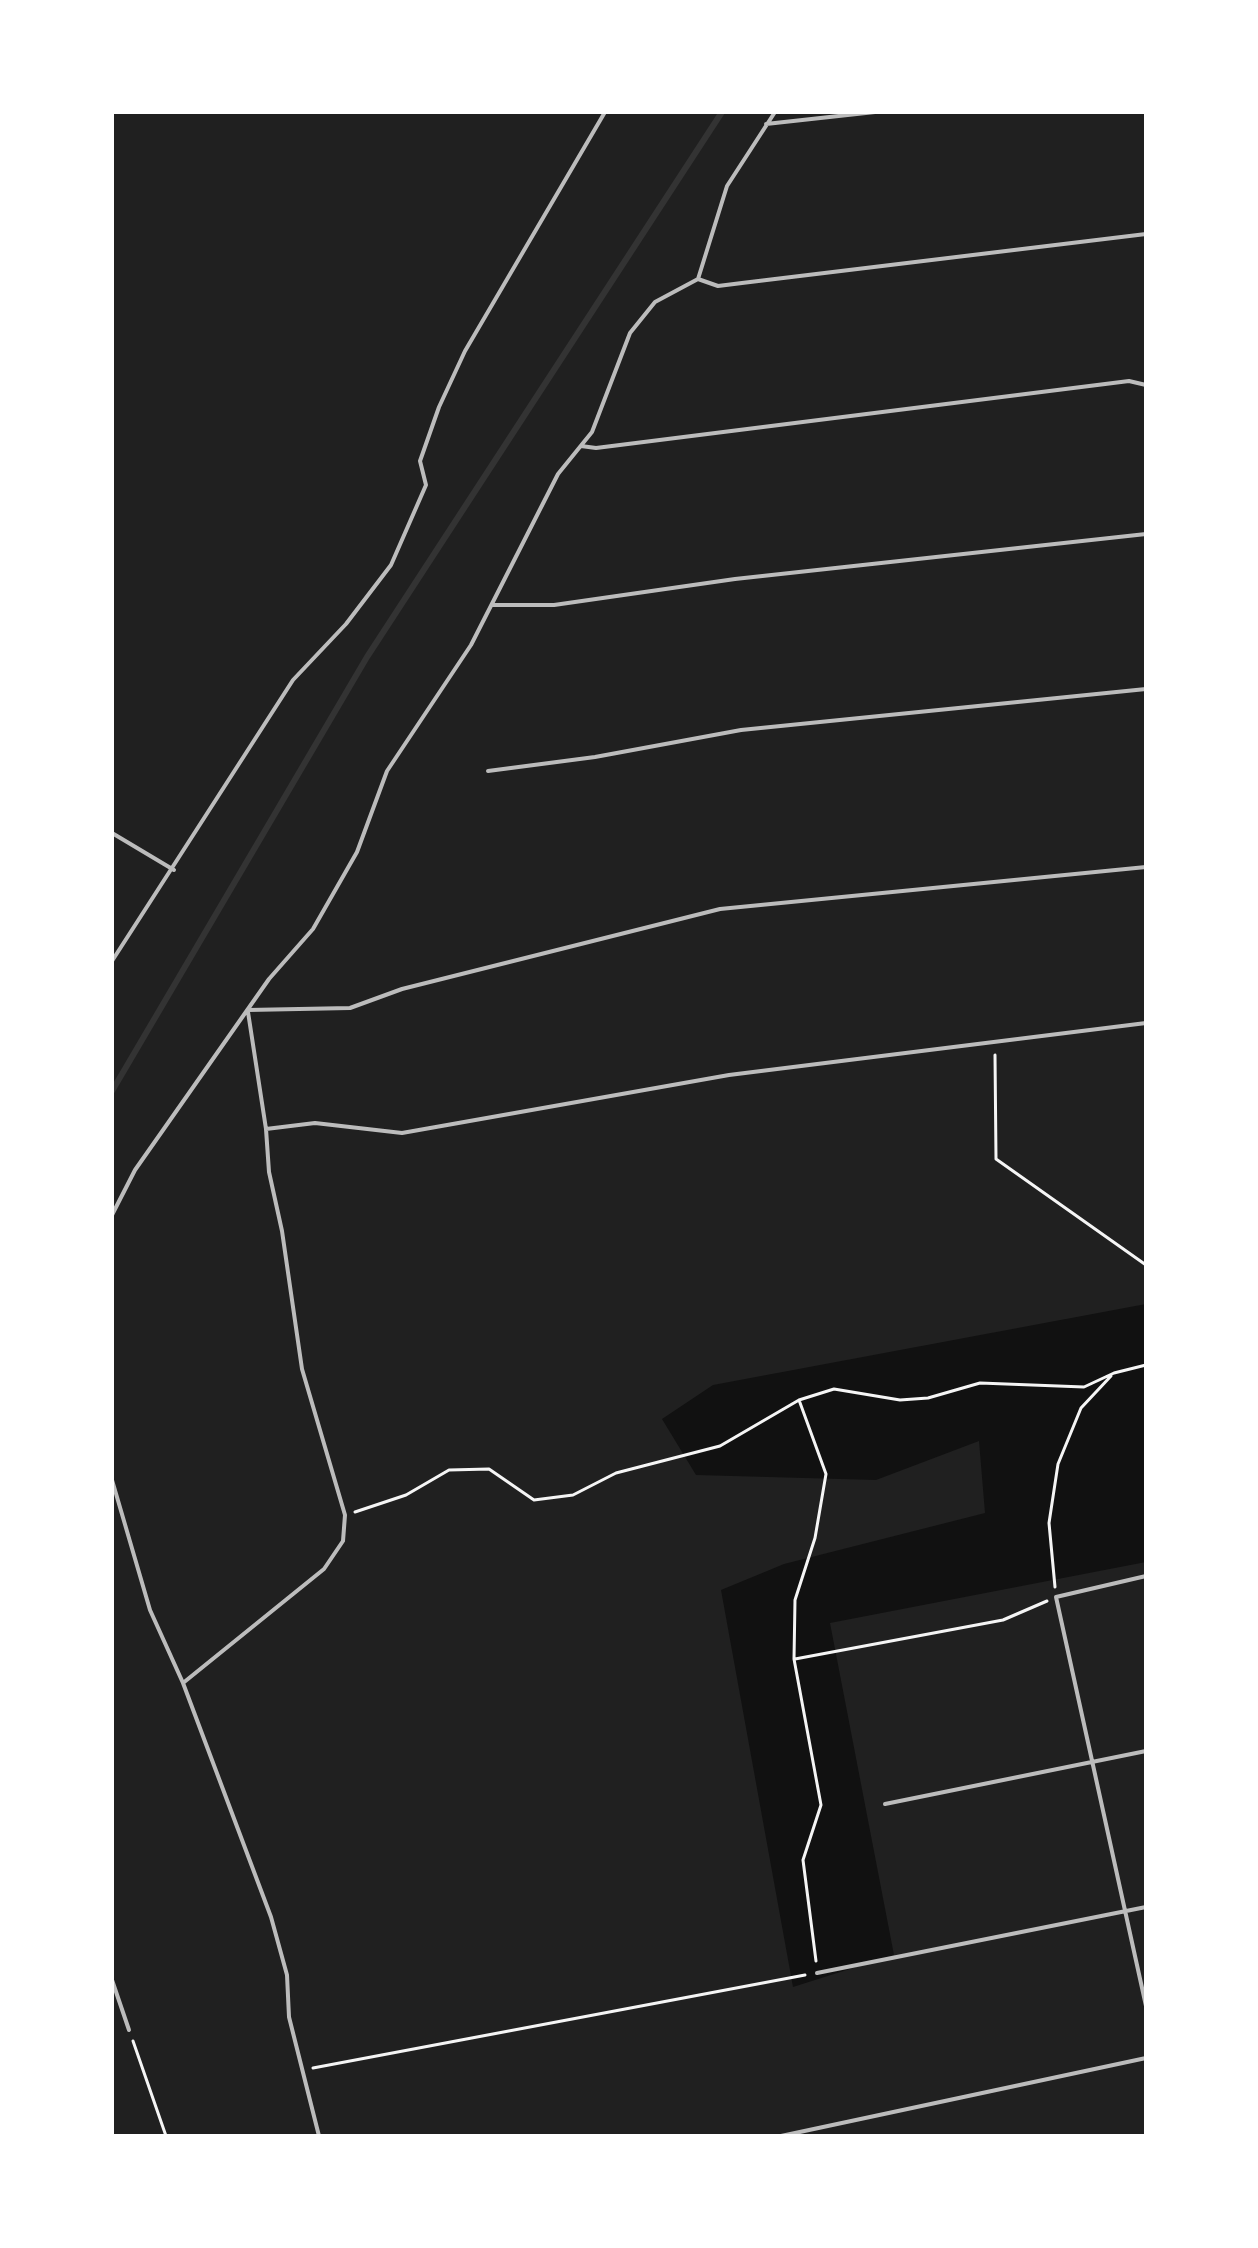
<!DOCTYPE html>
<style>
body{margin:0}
#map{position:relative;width:1258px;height:2248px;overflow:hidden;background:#111;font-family:"Noto Sans",sans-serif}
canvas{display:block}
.frame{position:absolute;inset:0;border:114px solid #fff;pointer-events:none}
</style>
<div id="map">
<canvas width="1258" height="2248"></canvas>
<div class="frame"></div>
</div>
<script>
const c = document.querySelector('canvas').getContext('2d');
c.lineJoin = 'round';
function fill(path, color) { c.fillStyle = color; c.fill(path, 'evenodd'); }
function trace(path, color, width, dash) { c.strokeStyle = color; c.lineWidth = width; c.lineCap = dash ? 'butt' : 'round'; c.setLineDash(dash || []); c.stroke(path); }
const green = new Path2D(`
 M112,112H1146V1304L713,1385L662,1419L696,1475L876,1480L979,1441L985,1513L784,1564L721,1590L793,1987L894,1955L830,1623L1146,1562V2136H112Z`);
const stream = new Path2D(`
 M112,1091L367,657L722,112`);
const path = new Path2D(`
 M995,1055L996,1159L1146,1265
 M799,1400L826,1474L815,1538L795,1600L794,1659L821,1805L803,1860L816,1961
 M355,1512L406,1495L449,1470L489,1469L534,1500L573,1495L616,1473L720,1446L799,1400L834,1389L900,1400L928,1398L980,1383L1084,1387L1114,1373L1146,1365
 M1055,1587L1049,1523L1058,1464L1081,1408L1111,1376
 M795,1659L1003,1620L1047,1601
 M133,2041L166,2136
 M313,2068L805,1975`);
const service = new Path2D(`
 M766,124L875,112
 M698,279L718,286L742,283L1146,234
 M581,446L596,448L1129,381L1146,385
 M493,605H554L735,579L1146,534
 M488,771L595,757L741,730L1146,689
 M112,833L174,870
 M112,961L293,680L346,624L391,565L426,485L420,461L439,407L465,351L605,112
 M248,1010L350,1008L402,989L720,909L1146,867
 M266,1129L315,1123L402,1133L729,1075L1146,1023
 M112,1215L135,1170L269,979L313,929L357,852L387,771L471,645L558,474L592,432L630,333L655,302L698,279L727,186L775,112
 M112,1480L150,1610L183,1683L271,1917L287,1975L289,2017L319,2136
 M1146,1576L1056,1597L1146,2006
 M183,1683L324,1569L343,1541L345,1515L302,1369L282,1231L269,1172L266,1129L248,1012
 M885,1804L1146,1751
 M817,1973L1146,1907
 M112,1980L129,2030
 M781,2136L1146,2058`);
fill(green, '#202020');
trace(stream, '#333', 6);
trace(path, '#f5f5f5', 3);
trace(service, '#bcbcbc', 4);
</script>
